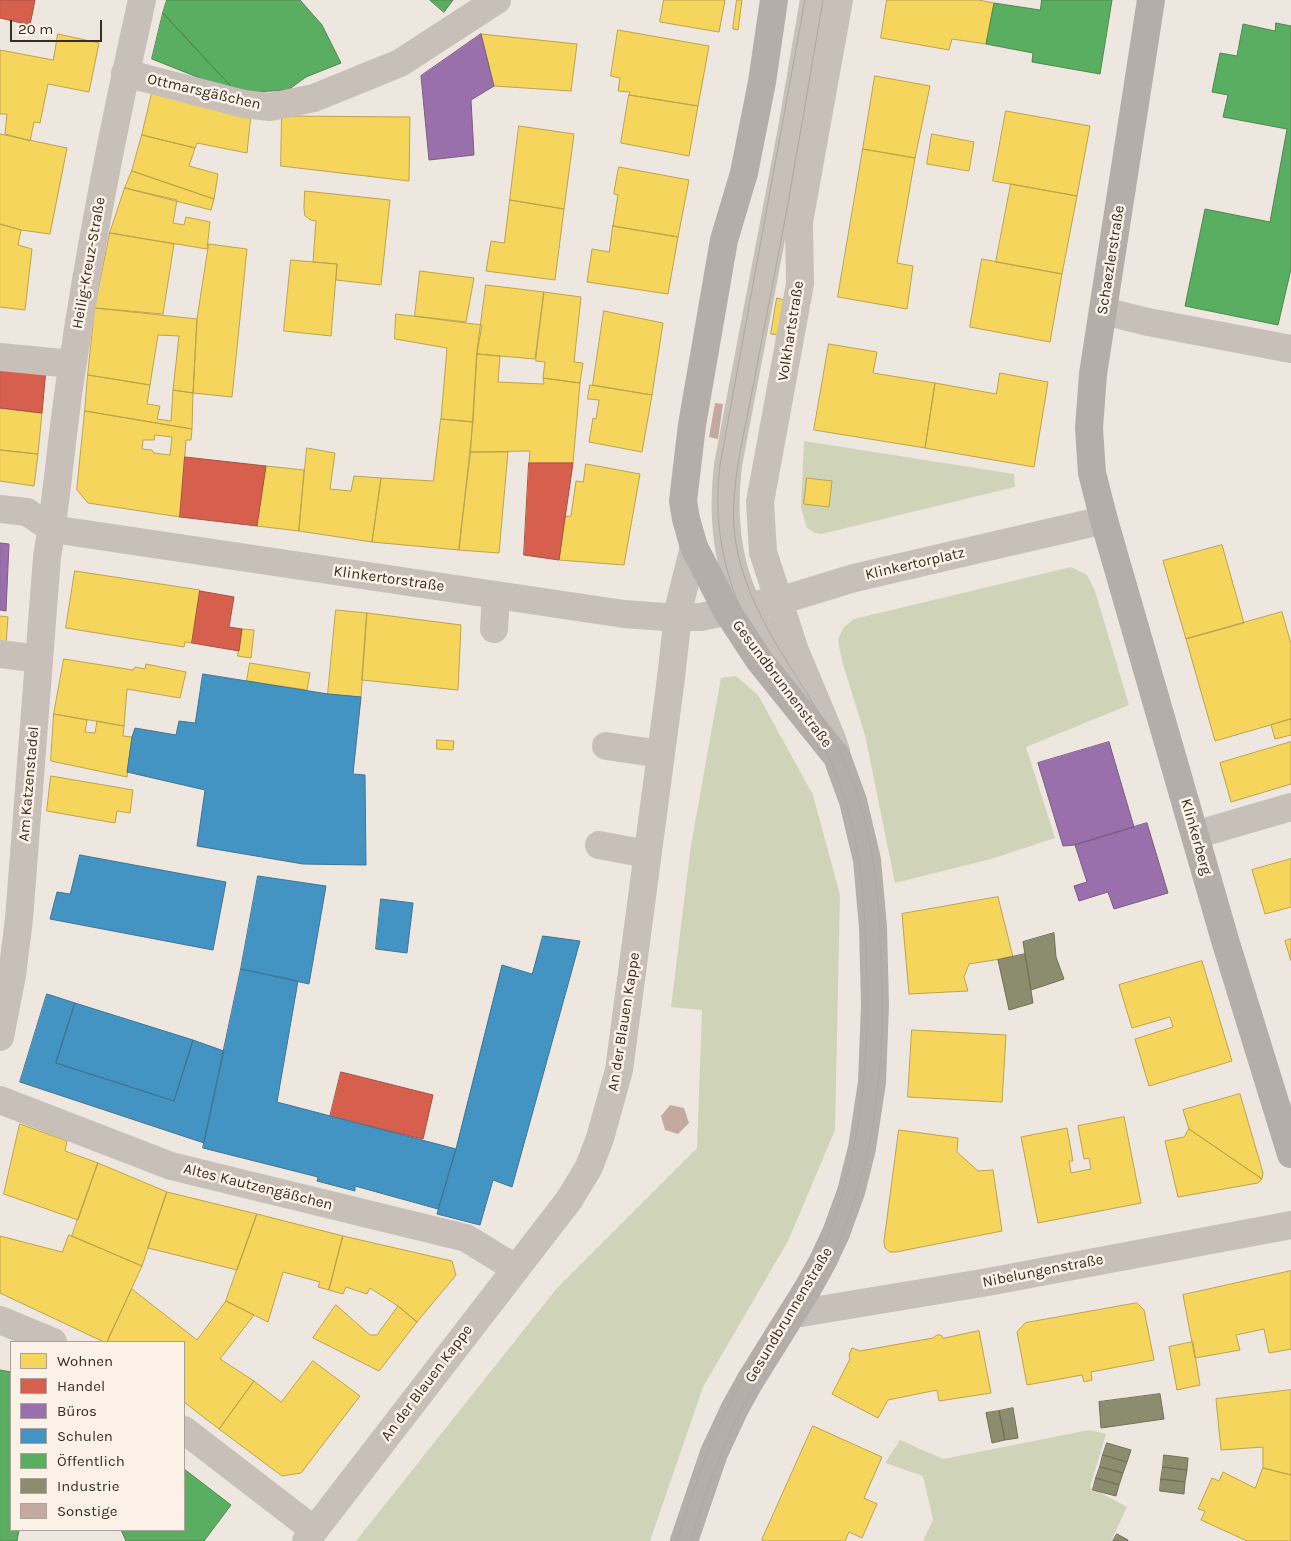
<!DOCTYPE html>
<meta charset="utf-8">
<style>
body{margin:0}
#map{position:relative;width:1291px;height:1541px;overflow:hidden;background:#eee7df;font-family:Karla,sans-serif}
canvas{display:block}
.legend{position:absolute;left:10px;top:1341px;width:175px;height:190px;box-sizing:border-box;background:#fbf1e6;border:1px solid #ada29a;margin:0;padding:6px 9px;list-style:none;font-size:15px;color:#382c27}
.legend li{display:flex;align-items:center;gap:10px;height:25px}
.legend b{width:25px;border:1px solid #ada29a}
.scale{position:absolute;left:10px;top:20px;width:92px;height:22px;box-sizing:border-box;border:2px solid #382c27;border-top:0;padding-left:6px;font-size:15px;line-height:18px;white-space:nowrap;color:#382c27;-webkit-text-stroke:4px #fbf1e6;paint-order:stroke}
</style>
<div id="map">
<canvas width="1291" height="1541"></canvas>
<ul class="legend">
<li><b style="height:14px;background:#f6d55c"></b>Wohnen</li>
<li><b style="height:14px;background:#d6604d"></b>Handel</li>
<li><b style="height:14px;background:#9970ab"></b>Büros</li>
<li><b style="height:14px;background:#4393c3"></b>Schulen</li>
<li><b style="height:14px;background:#5aae61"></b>Öffentlich</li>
<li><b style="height:14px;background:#8c8c6e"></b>Industrie</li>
<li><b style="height:14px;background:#c3a99f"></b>Sonstige</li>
</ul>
<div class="scale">20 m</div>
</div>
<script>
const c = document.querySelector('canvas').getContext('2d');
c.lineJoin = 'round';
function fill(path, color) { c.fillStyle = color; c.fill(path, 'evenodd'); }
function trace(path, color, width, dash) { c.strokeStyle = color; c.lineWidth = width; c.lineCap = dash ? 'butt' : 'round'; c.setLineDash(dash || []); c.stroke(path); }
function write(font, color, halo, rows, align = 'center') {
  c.font = font + ' Karla,sans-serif'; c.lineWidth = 5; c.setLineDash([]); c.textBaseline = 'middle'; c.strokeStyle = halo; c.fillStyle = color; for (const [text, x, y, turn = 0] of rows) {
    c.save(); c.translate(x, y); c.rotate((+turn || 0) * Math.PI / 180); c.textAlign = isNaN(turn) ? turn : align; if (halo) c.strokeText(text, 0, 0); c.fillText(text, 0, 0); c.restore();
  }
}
const green = new Path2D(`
 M804,441L1014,474L1015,487L821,534L815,533L807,528L801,508Z
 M1071,567L1087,575L1095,591L1129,705L1026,747L1055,838L991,859L895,883L865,735L842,661L838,640L843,628L854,619Z
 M736,676L758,695L813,795L840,895L835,1130L788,1241L703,1387L650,1541H356L557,1288L697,1148L702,1010L671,1007L691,845L721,678Z
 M1089,1430L1106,1434L1090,1487L1127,1507L1111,1541H923L933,1520L923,1476L885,1463L900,1440L943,1459Z`);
const homes = new Path2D(`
 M664,0H725L719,32L660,22Z
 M737,0H742L738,30L733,29Z
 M887,0H978L994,3L986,44L952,39L949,50L881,38Z
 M618,30L709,46L698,106L629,95L630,92L618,91L620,78L611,76Z
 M58,34L99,43L89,92L48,84L40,123L34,122L30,141L5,134L7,114H0V50L53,60Z
 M481,34L577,44L571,91L494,86Z
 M875,76L930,86L915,158L863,149Z
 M153,89L251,114L247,153L197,143L195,148L142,135Z
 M629,95L698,106L689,156L621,143Z
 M1006,111L1090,126L1077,196L993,181Z
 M282,116L410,117L409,181L281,166Z
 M519,126L574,134L564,209L510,200Z
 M0,134L67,148L50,234L21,230L0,224Z
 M932,134L974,142L969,171L927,164Z
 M142,135L195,148L189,166L218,174L214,199L132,171Z
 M863,149L915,158L897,263L913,266L907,309L838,297Z
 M619,167L689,180L678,237L613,226L618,195L614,194Z
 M132,171L214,199L211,210L125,188Z
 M1011,184L1077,196L1062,274L996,262Z
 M125,188L177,200L173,223L184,225L186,217L210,222L207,249L110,233Z
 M305,191L390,200L381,285L336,280L337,264L313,262L316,221L311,220L305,216L304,209Z
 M510,200L564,209L555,280L486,271L491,241L504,243Z
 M0,224L21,230L18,245L32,249L25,310L0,307Z
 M613,226L678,237L668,294L587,282L592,249L609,252Z
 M110,233L174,244L163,314L95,308Z
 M209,244L247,249L232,397L193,393L197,319Z
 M982,259L1062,274L1050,342L970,327Z
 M291,260L337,264L331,336L284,331Z
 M420,271L474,278L466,322L415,316Z
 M486,285L544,292L535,359L477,354Z
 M544,292L581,297L574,362L583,363L580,383L543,378L545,362L536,361Z
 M777,298L785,300L780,335L771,334Z
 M95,308L197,319L193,393L173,390L179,336L158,335L150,385L88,375Z
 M604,311L663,323L652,395L593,385Z
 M396,314L482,325L477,354L473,422L441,419L447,348L395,339Z
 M829,344L877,352L873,373L935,383L925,448L814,430Z
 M477,354L500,356L498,382L544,384L543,378L580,383L573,463H529L530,451L471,452Z
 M1000,373L1048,382L1034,467L925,448L935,383L996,394Z
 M88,375L150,385L147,404L160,406L157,419L171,421L173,390L193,393L192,429L85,411Z
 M590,385L652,395L642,452L589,442L593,418L596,419L599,400L588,399Z
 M0,408L42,413L38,454L0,450Z
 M85,411L192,429L191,440H186L180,517L88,503L77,490ZM155,435L172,437L170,455L154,453L152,450L142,449L143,440H154Z
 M441,419L473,422L459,550L372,542L381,478L433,481Z
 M307,448L335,453L330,489L351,491L354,476L381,478L372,542L299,531Z
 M0,450L38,454L34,486L0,481Z
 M471,452H508L499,553L459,550Z
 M586,464L640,474L624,565L559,560L564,517L571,516L576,481L583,482Z
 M266,466L304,470L299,531L257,526Z
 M807,478L832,481L829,507L804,504Z
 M1222,545L1244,623L1186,639L1163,561Z
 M75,571L200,590L192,643L185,642L184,647L66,628Z
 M336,610L367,613L361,697L328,694Z
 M1282,612L1291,644V719L1215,741L1186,639Z
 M367,613L461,625L458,690L362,680Z
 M0,616L8,617L6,644L0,643Z
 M242,629L254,630L251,658L238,656Z
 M64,659L133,670L135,667L145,669L146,664L186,672L180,698L127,689L124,726L54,714Z
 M250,663L310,673L307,690L247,681Z
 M54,714L87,720L85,732L95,733L97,721L124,726L123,736L132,737L127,777L51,761Z
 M1291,719V735L1275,739L1271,725Z
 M437,740L454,741L453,750L437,749Z
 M1291,742V784L1231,802L1220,763Z
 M51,776L133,790L130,813L117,811L115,823L47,811Z
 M1291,859V907L1265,914L1252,870Z
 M998,897L1013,957L969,964L964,977L968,991L909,994L902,914Z
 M1291,939V961L1285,941Z
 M1202,961L1232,1061L1149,1086L1135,1039L1173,1027L1170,1017L1132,1028L1119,985Z
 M912,1030L1006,1035L1002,1102L908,1097Z
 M1240,1094L1263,1173L1262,1179L1189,1129L1183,1110Z
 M1124,1117L1141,1203L1038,1223L1021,1137L1067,1128L1073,1161H1069L1071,1173L1091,1169L1089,1158L1084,1159L1078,1126Z
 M20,1124L67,1141L65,1151L98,1163L78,1220L4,1194Z
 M1189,1129L1262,1179L1258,1183L1178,1197L1165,1141L1184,1137Z
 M899,1130L958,1138L957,1152L978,1171L993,1170L1002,1231L896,1252H890L885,1248L884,1242Z
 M98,1163L167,1192L142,1266L72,1236Z
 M167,1192L257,1214L237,1270L148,1248Z
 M257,1214L343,1236L329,1290L318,1287L320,1282L283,1272L268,1322L226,1301Z
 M69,1235L142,1266L107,1342H104L0,1293V1236L62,1252Z
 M343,1236L452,1261L456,1275L417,1322L398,1306L370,1288L367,1294L346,1287L343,1294L329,1290Z
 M1291,1271V1349L1269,1353L1264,1329L1236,1335L1240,1350L1195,1358L1183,1295Z
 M132,1289L197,1340L226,1301L254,1315L220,1359L254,1381L219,1429L184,1402V1342H107Z
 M1137,1303L1144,1310L1154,1360L1091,1372L1092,1380L1084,1382L1082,1375L1027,1385L1017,1332L1025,1323Z
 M336,1305L370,1335H377L398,1306L417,1322L379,1371L313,1338Z
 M979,1331L991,1393L939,1401L937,1390L888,1400L878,1418L832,1394L850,1359L849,1355L852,1348L860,1351L933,1338L937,1335H941L943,1338Z
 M1193,1342L1200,1385L1177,1390L1169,1347Z
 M313,1361L360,1396L301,1473L282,1476L219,1429L254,1381L281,1402Z
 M1291,1390V1475L1263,1468V1447L1221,1450L1216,1399Z
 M813,1426L882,1457L864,1498L877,1504L862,1538L849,1532L845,1541H766L762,1540Z
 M1263,1468L1291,1475V1541H1247L1201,1520L1205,1511L1198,1509L1212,1478L1219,1481L1223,1472L1255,1488Z`);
const shops = new Path2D(`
 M0,0H35L30,25L0,18Z
 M0,366L46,369L42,413L0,408Z
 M185,457L266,466L257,526L180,517Z
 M529,463H573L559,560L524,555Z
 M200,591L234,597L229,627L242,629L239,651L192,643Z
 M341,1072L433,1095L423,1139L330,1117Z`);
const offices = new Path2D(`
 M481,34L494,86L471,100L474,155L429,160L421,76Z
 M0,543L9,544L6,611L0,610Z
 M1109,742L1134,827L1075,845L1063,846L1038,763Z
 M1147,823L1168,893L1114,909L1108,892L1079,901L1074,886L1087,882L1075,845Z`);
const schools = new Path2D(`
 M203,674L328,694L361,697L353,774L365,775L366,865L303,864L197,846L205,790L127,772L132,737L135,728L176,735L179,721L195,723Z
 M80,855L226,882L213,950L50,919L57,892L70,894Z
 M258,876L326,886L309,984L241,969Z
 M381,899L413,903L407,953L376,949Z
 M543,936L580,941L512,1187L493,1180L480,1225L437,1214L456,1149L502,965L532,974Z
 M241,969L298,981L277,1102L456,1149L438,1209L355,1186V1191L317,1181L318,1177L203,1148Z
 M47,994L75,1003L56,1063L174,1101L193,1040L224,1051L204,1143L20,1082Z
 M75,1003L193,1040L174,1101L56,1063Z`);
const public = new Path2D(`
 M167,0H300L322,25L341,63L306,77L288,90L237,93L163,13Z
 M430,0H453L444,12Z
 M1042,0H1112L1100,74L1032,62L1033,53L986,44L994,3L1040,10Z
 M163,13L237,93L152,59Z
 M1276,23L1291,26V269L1278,325L1185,306L1205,209L1270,222L1287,129L1223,117L1228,95L1212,92L1220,53L1237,56L1243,24L1275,31Z
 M0,1370L11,1372V1530H19L17,1541H0Z
 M184,1469L231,1505L204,1541H126L121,1530H184Z`);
const industry = new Path2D(`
 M1054,933L1056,957L1064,979L1031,990L1023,942Z
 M1025,954L1033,1003L1009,1010L998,960Z
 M1160,1394L1164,1419L1101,1428L1099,1402Z
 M1013,1408L1018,1438L1005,1440L999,1411Z
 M999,1411L1005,1440L992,1443L986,1413Z
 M1107,1443L1131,1450L1127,1462L1103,1455Z
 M1103,1455L1127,1462L1123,1473L1100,1467Z
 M1164,1455L1188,1458L1187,1470L1163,1467Z
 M1100,1467L1123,1473L1119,1485L1096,1478Z
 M1163,1467L1187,1470L1185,1482L1161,1479Z
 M1096,1478L1119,1485L1116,1496L1093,1490Z
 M1161,1479L1185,1482L1184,1494L1160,1491Z
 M1117,1534L1128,1540V1541H1113Z`);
const building = new Path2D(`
 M715,403L723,404L718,439L709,437Z
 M670,1105L684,1108L689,1123L678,1134L665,1130L661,1116Z`);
const minor = new Path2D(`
 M125,73L244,104L270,107L314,98L400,63L497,0
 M1103,311L1148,322L1291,349
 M0,357L72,364
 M0,509L27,512L52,529L624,614L665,617H701L792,597L854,578L1104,520
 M494,629L496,595
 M0,654L39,659
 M805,702C783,666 758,632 742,593C725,552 723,507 728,465L791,134L814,0
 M606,746L661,754
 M836,751L831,737L795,651L763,552L760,502L800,284L799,222L839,0
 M1195,835L1291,807
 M599,845L647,854
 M0,1037L12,975L19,919L47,557C58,493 62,427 73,362C91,240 115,120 142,0
 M0,1100L171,1166L466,1238L515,1268
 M795,1310L801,1313L988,1282L1291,1225
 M0,1320L53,1342
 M184,1430L314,1530
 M306,1541L569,1200L589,1167L600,1138L619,1070L670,686L679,607L694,547`);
const major = new Path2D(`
 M1151,0L1093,374L1089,428L1092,473L1104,520L1225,940L1291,1154
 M684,1541L714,1453L735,1408L750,1381L808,1288L823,1261L836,1233L851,1192L862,1148L872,1082L875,1005L873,927L867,860L853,801L837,757L759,660L727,611L694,547L686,519L683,501L692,425L724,240L744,173L762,82L774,0`);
const tram = new Path2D(`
 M677,1541C694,1484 714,1428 744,1377C769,1336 798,1298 819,1255C863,1162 870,1057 866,955C865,898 860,840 840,785C819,728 781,679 749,627C723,575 713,522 720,465L805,0
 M691,1541C707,1486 727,1433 756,1383C785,1335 821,1289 842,1235C861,1188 873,1137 878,1085C883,1045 883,1003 881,963C879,885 872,812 835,742C800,673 747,618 735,538C730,497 739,457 747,417C754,383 760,348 767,313C788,209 805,105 823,0`);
const streetNames = [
 ["Ottmarsgäßchen",204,92,13],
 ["Schaezlerstraße",1111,260,-81],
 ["Heilig-Kreuz-Straße",89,263,-80],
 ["Volkhartstraße",791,331,-81],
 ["Klinkertorplatz",915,564,-13],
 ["Klinkertorstraße",389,579,8],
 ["Gesundbrunnenstraße",782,684,53],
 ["Am Katzenstadel",29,784,-85],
 ["Klinkerberg",1196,837,74],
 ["An der Blauen Kappe",624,1022,-81],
 ["Altes Kautzengäßchen",258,1187,14],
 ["Nibelungenstraße",1043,1271,-11],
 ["Gesundbrunnenstraße",789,1315,-59],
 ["An der Blauen Kappe",427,1383,-53]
];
fill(green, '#cfd4b8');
fill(homes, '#f6d55c');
trace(homes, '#bda24c', 1);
fill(shops, '#d6604d');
trace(shops, '#a75042', 1);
fill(offices, '#9970ab');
trace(offices, '#7c5c83', 1);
fill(schools, '#4393c3');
trace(schools, '#407494', 1);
fill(public, '#5aae61');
trace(public, '#508750', 1);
fill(industry, '#8c8c6e');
trace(industry, '#736f59', 1);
fill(building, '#c3a99f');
trace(minor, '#c7bfb8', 28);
trace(major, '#b5ada8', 28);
trace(tram, '#aea8a3', 1);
write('15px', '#382c27', '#fbf1e6', streetNames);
</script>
